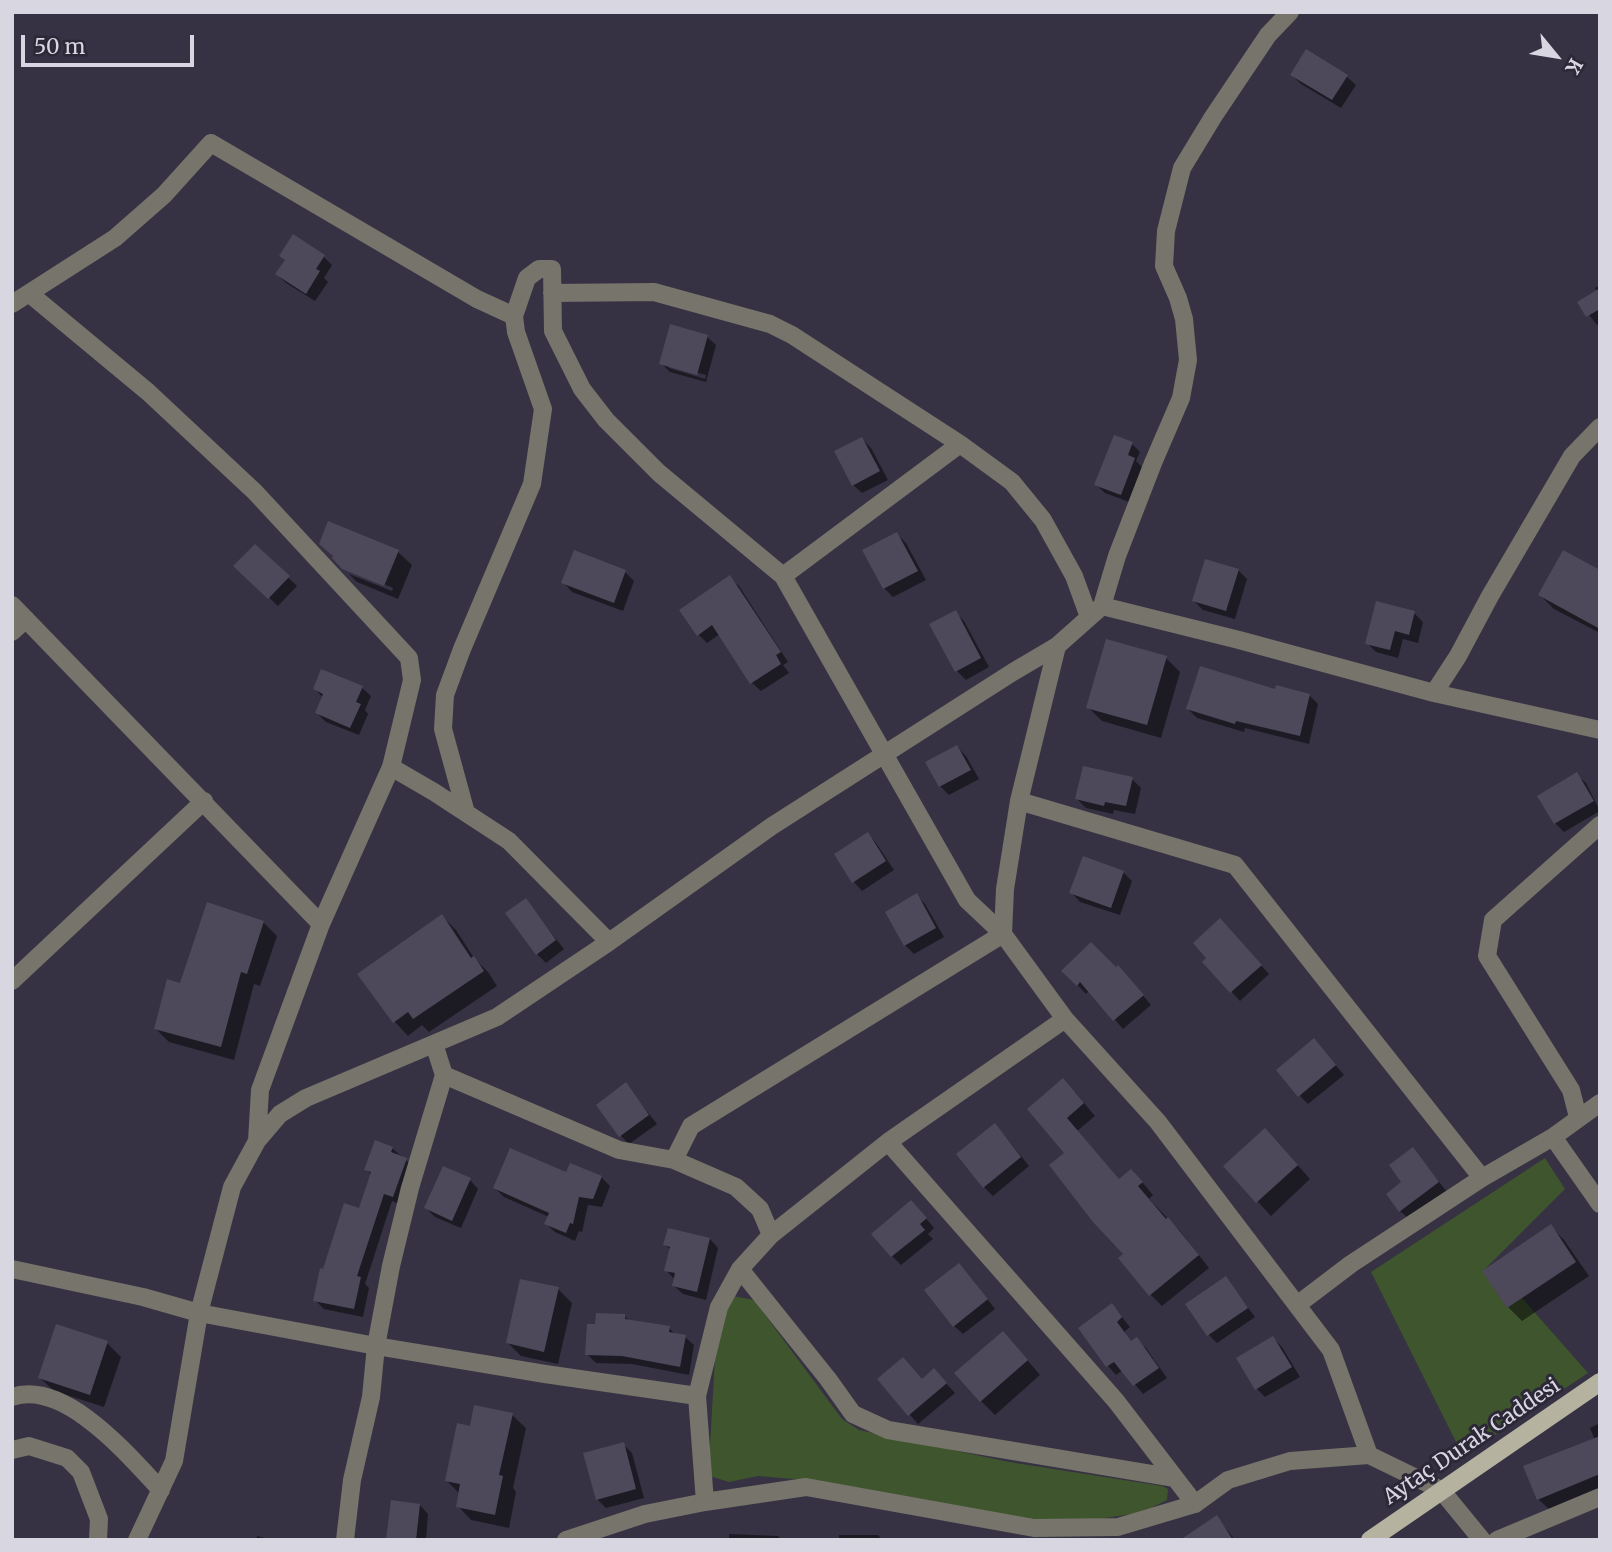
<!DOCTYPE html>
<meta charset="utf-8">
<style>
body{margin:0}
#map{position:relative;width:1612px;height:1552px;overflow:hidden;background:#363243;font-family:Merriweather,serif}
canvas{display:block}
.frame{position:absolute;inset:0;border:14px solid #d8d6e1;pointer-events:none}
.north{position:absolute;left:1521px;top:21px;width:70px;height:70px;-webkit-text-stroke:5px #2c2838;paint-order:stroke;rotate:120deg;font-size:19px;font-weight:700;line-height:28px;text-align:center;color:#d8d6e1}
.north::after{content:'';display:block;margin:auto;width:24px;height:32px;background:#d8d6e1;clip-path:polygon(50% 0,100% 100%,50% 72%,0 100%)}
.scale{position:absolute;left:21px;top:35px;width:173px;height:32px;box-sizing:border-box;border:4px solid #d8d6e1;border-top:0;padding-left:9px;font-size:21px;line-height:24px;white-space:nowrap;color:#d8d6e1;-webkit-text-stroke:5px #2c2838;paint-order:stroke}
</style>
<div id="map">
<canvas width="1612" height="1552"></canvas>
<div class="frame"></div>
<div class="north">K</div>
<div class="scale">50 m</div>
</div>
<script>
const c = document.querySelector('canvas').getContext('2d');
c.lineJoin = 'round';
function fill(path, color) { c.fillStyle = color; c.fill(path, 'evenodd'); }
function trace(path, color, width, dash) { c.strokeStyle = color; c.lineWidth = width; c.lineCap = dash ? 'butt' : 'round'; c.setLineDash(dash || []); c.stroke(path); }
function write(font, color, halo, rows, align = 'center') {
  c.font = font + ' Merriweather,serif'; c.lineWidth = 6; c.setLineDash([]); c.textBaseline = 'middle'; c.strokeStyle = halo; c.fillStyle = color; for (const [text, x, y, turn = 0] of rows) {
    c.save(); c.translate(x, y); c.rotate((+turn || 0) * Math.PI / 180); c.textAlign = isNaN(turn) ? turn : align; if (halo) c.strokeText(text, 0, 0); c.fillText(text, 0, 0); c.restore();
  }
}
const green = new Path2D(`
 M1545,1158L1565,1189L1483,1271L1507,1308L1522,1298L1588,1373L1463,1456L1371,1272Z
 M733,1296L754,1300L842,1419L859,1430L1009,1462L1162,1486L1168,1489L1167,1500L1151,1508L1132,1514L1098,1519L1041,1522L805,1480L758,1476L729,1482L710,1476L709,1464L715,1357L728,1303Z`);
const shadow = new Path2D(`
 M1307,52L1347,77L1356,85L1341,108L1301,84L1292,75Z
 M281,256H323L332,265L324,278L328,282L315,301L286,283L277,274L286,261Z
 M1600,285V323L1597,325L1580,303L1598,292L1595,288Z
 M707,337L716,345L706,382L670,372L661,363ZM669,365L706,375L705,379L669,368Z
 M862,439L871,448L888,480L862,493L853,485Z
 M1132,444L1140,452L1136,461L1142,467L1129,502L1105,493L1096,485Z
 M897,534L906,543L926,580L893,597L884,588L865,551Z
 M255,546L297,586L278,606L236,566Z
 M398,552L412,565L398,599L357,582L349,574L392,591L393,588L346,568L334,557Z
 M1238,570L1247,579L1235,619L1203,610L1194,601Z
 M625,572L634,581L623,611L572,592L564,583Z
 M1600,572V633L1554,609L1540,595Z
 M730,578L739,586L788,662L783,665L789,673L761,691L752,683L720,634L707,643L698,634Z
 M955,612L964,621L989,667L966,680L957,671L932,625Z
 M1414,613L1423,622L1418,643L1403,639L1398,658L1376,652L1367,643Z
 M1166,658L1180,672L1161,738L1102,721L1088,707Z
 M362,688L371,696L365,710L368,714L359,735L326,722L317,713L323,698L315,689Z
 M1276,691L1309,695L1318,704L1309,744L1245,728L1244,732L1197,718L1188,709Z
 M957,747L966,756L979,779L949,795L940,786Z
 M1577,775L1586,783L1600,811L1564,832L1555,823Z
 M1132,779L1141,788L1135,814L1114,810L1113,814L1086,808L1077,799Z
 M868,834L876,843L894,870L862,891L854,882Z
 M1123,872L1132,881L1120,915L1080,902L1072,893Z
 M916,895L925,904L944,937L914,954L905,945Z
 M525,900L564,949L546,963L537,954Z
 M442,916L456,930L474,958L488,972L497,986L429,1032L422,1025L408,1036L395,1022L359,975Z
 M263,922L277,936L260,986L254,984L234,1060L169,1042L156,1029L181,985Z
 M1229,930L1269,974L1240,1001L1204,962Z
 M1116,970L1127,976L1151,1005L1123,1029L1090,990L1086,994L1064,971Z
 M1322,1049L1344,1075L1308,1104L1300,1096Z
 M626,1085L657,1124L629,1144L620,1135Z
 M1075,1092L1095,1116L1077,1131L1120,1181L1131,1171L1143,1183L1153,1195L1149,1199L1180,1231L1209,1268L1162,1306L1150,1294L1066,1153L1030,1110Z
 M1004,1135L1029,1166L993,1196L984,1187Z
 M1279,1144L1310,1179L1271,1216L1225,1166Z
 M392,1148L415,1168L402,1205L392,1201L365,1284L369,1288L363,1317L324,1309L315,1300L324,1271L361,1210L372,1175L366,1169Z
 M1413,1149L1447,1192L1409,1219L1400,1211Z
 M567,1174L601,1177L610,1186L602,1207L588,1205L582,1232L579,1231L575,1241L555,1232L546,1224L549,1217L504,1197L495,1188Z
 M470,1180L478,1189L461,1228L435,1217L426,1208Z
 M920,1211L934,1228L928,1234L933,1239L901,1265L892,1256Z
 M1551,1227L1564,1240L1589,1276L1522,1321L1508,1307Z
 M710,1239L718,1248L706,1300L683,1294L674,1286L675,1280L666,1270L671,1250L665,1245Z
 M968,1274L995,1309L963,1334L954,1326Z
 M1226,1279L1255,1317L1217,1343L1208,1334Z
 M558,1289L572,1303L558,1364L521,1356L507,1342Z
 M1112,1305L1130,1327L1124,1332L1132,1343L1137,1340L1146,1348L1167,1378L1143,1394L1123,1370L1116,1375L1108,1366Z
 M624,1316L630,1321L669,1328L676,1335L685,1337L694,1345L689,1375L632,1364L596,1363L587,1354L597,1326Z
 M1273,1338L1282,1347L1300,1377L1265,1397L1257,1389Z
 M107,1343L121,1357L104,1407L54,1391L40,1378Z
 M1016,1347L1040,1375L995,1415L981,1401Z
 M879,1380H943L955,1393L918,1424Z
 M512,1415L526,1428L513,1488L516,1492L509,1528L471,1520L458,1506L460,1494L447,1481L471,1428Z
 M1600,1423V1491L1550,1510L1538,1499L1595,1440L1590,1428Z
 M623,1444L632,1453L644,1498L606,1508L597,1499Z
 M420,1505L428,1514L426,1540H388Z
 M1217,1517L1235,1540H1194Z
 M729,1534L778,1536L782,1540H729Z
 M839,1535H878L882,1540H839Z
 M257,1536L273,1540H256Z`);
const building = new Path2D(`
 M1306,49L1348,75L1332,100L1290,75Z
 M293,234L325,255L316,269L320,271L306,294L275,274L285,260L279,256Z
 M1600,288V309L1586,317L1577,302Z
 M670,324L708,335L697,375L659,364Z
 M1114,435L1133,442L1128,455L1135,458L1121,495L1094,485Z
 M862,437L880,471L852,486L834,451Z
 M328,521L399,550L384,586L342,569L332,558L333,556L319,544Z
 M897,532L918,571L883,589L862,550Z
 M255,544L290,576L268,599L233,566Z
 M574,550L626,570L614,603L561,583Z
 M1563,550L1600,570V629L1538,595Z
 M1205,559L1239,569L1226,611L1192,601Z
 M730,575L781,652L776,655L781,664L750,684L712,625L697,636L679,610Z
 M1376,601L1415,611L1409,635L1395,631L1390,650L1365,644Z
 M956,610L981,658L955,672L929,624Z
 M1106,639L1167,656L1147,725L1086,708Z
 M1200,666L1275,689L1276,685L1310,694L1300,736L1236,721L1235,724L1186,709Z
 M321,669L363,686L356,702L361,704L350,728L315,713L323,694L313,689Z
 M957,745L971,770L939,787L925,762Z
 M1083,766L1133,777L1126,806L1105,802L1104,806L1075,799Z
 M1577,772L1594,801L1554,824L1537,796Z
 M868,832L886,861L852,883L834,854Z
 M1083,856L1124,871L1111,908L1069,893Z
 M917,893L936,928L904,946L885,912Z
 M526,898L556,940L536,955L505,913Z
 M207,902L264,921L247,974L241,972L221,1047L154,1029L167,979L180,983Z
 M442,914L471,958L474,956L484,971L413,1019L408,1012L393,1023L357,974Z
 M1220,918L1262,965L1230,993L1202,962L1206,958L1193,943Z
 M1091,942L1116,967L1118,965L1144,995L1113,1021L1080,982L1077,986L1061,971Z
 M1314,1038L1336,1065L1298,1097L1276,1070Z
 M1063,1078L1084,1103L1067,1118L1119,1179L1131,1169L1143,1182L1138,1186L1166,1219L1168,1217L1199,1255L1149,1296L1118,1258L1123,1254L1093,1222L1049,1165L1064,1153L1027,1109Z
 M626,1082L649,1115L619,1137L596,1105Z
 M995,1123L1021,1157L983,1188L956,1154Z
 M1265,1128L1298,1165L1256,1203L1223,1166Z
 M375,1140L393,1147L391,1152L407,1158L393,1197L384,1194L357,1276L361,1277L354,1309L313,1301L320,1268L323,1269L344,1203L359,1208L371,1172L364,1170Z
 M1413,1147L1439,1182L1399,1212L1386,1194L1401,1182L1389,1165Z
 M510,1148L566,1172L570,1163L602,1176L593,1199L579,1197L573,1224L570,1223L566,1233L544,1224L549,1213L493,1188Z
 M443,1166L471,1178L452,1221L424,1208Z
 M911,1200L927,1218L920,1224L925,1230L891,1257L871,1234Z
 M1551,1224L1576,1262L1507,1308L1482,1271Z
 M668,1228L710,1238L697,1292L672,1286L675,1273L664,1271L670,1247L663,1245Z
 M959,1263L988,1299L953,1327L924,1290Z
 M1226,1276L1248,1308L1207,1336L1185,1304Z
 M520,1279L559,1287L544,1352L506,1343Z
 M1112,1303L1122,1317L1117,1322L1131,1341L1137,1337L1159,1368L1133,1386L1114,1362L1106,1367L1078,1328Z
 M596,1313L625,1314V1319L670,1326L669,1332L686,1335L680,1367L622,1356L585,1355L587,1324H595Z
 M56,1324L108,1341L90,1395L38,1378Z
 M1003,1331L1028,1360L980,1402L954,1373Z
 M1273,1336L1292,1367L1255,1390L1236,1358Z
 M903,1357L922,1379L934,1368L947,1383L908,1416L877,1379Z
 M474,1405L513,1413L499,1475L503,1476L495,1515L456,1507L460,1484L445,1481L457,1423L470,1426Z
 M1600,1436V1474L1537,1500L1523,1466Z
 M624,1442L636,1489L596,1500L583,1453Z
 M391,1500L420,1504L416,1540H386Z
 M1217,1515L1233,1540H1180Z`);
const minor = new Path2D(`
 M552,293L654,292L770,324L792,335L960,444L1012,482L1043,520L1074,576L1089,617
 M30,294L148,392L255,492L409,658L412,680L391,767L321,924L260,1090L257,1141
 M12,304L115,238L164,195L211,143L477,299L514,316
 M783,576L960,444
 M12,605L321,924
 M1102,606L1117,556L1153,463L1181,398L1188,360L1184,319L1178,298L1164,266L1166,231L1182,168L1213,117L1268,35L1290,12
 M12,632L26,619
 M1057,646L1019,801L1005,889L1003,934L1065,1019L1158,1122L1331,1350L1369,1455
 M1434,693L1458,656L1490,596L1572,456L1600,427
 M391,767L434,792L509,841L609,942
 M1019,801L1235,865L1482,1178
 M466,813L443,729L445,695L462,649L532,484L543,409L516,332L514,316L527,278L539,269H552L553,331L582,389L606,420L659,473L783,576L967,900L1003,934L691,1126L674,1160
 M12,981L204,801
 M444,1075L619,1150L674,1160L736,1187L760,1209L771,1235
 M1578,1117L1571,1090L1487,956L1493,920L1600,825
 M1553,1137L1600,1204
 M888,1142L1116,1401L1195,1504
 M12,1269L143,1297L199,1313L376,1346L545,1374L697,1396
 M740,1269L828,1379L853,1414L888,1430L1175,1478
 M1297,1305L1351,1264L1482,1178L1553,1137L1600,1103
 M12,1397C65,1379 129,1456 161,1490
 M12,1450L29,1446L67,1458L81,1472L99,1519L98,1540
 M705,1502L697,1396L719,1307L740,1269L771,1235L888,1142L1065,1019
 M137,1540L174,1461L199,1313L232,1187L257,1141L280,1114L306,1098L497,1017L609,942L772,826L1013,672L1057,646L1102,606L1239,640L1434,693L1600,730
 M345,1540L352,1480L371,1397L376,1346L391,1266L410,1188L444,1075L434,1044
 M566,1540L645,1514L705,1502L806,1487L1034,1528L1118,1527L1195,1504L1228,1480L1290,1461L1369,1455L1441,1490L1482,1540
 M1497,1540L1600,1497`);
const major = new Path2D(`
 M1370,1540L1600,1382`);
const streetNames = [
 ["Aytaç Durak Caddesi",1472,1442,-34]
];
fill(green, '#3f552d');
fill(shadow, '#0007');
fill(building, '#4d495b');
trace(minor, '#76746b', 18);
trace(major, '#b5b2a0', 18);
write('21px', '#d8d6e1', '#2c2838', streetNames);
</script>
